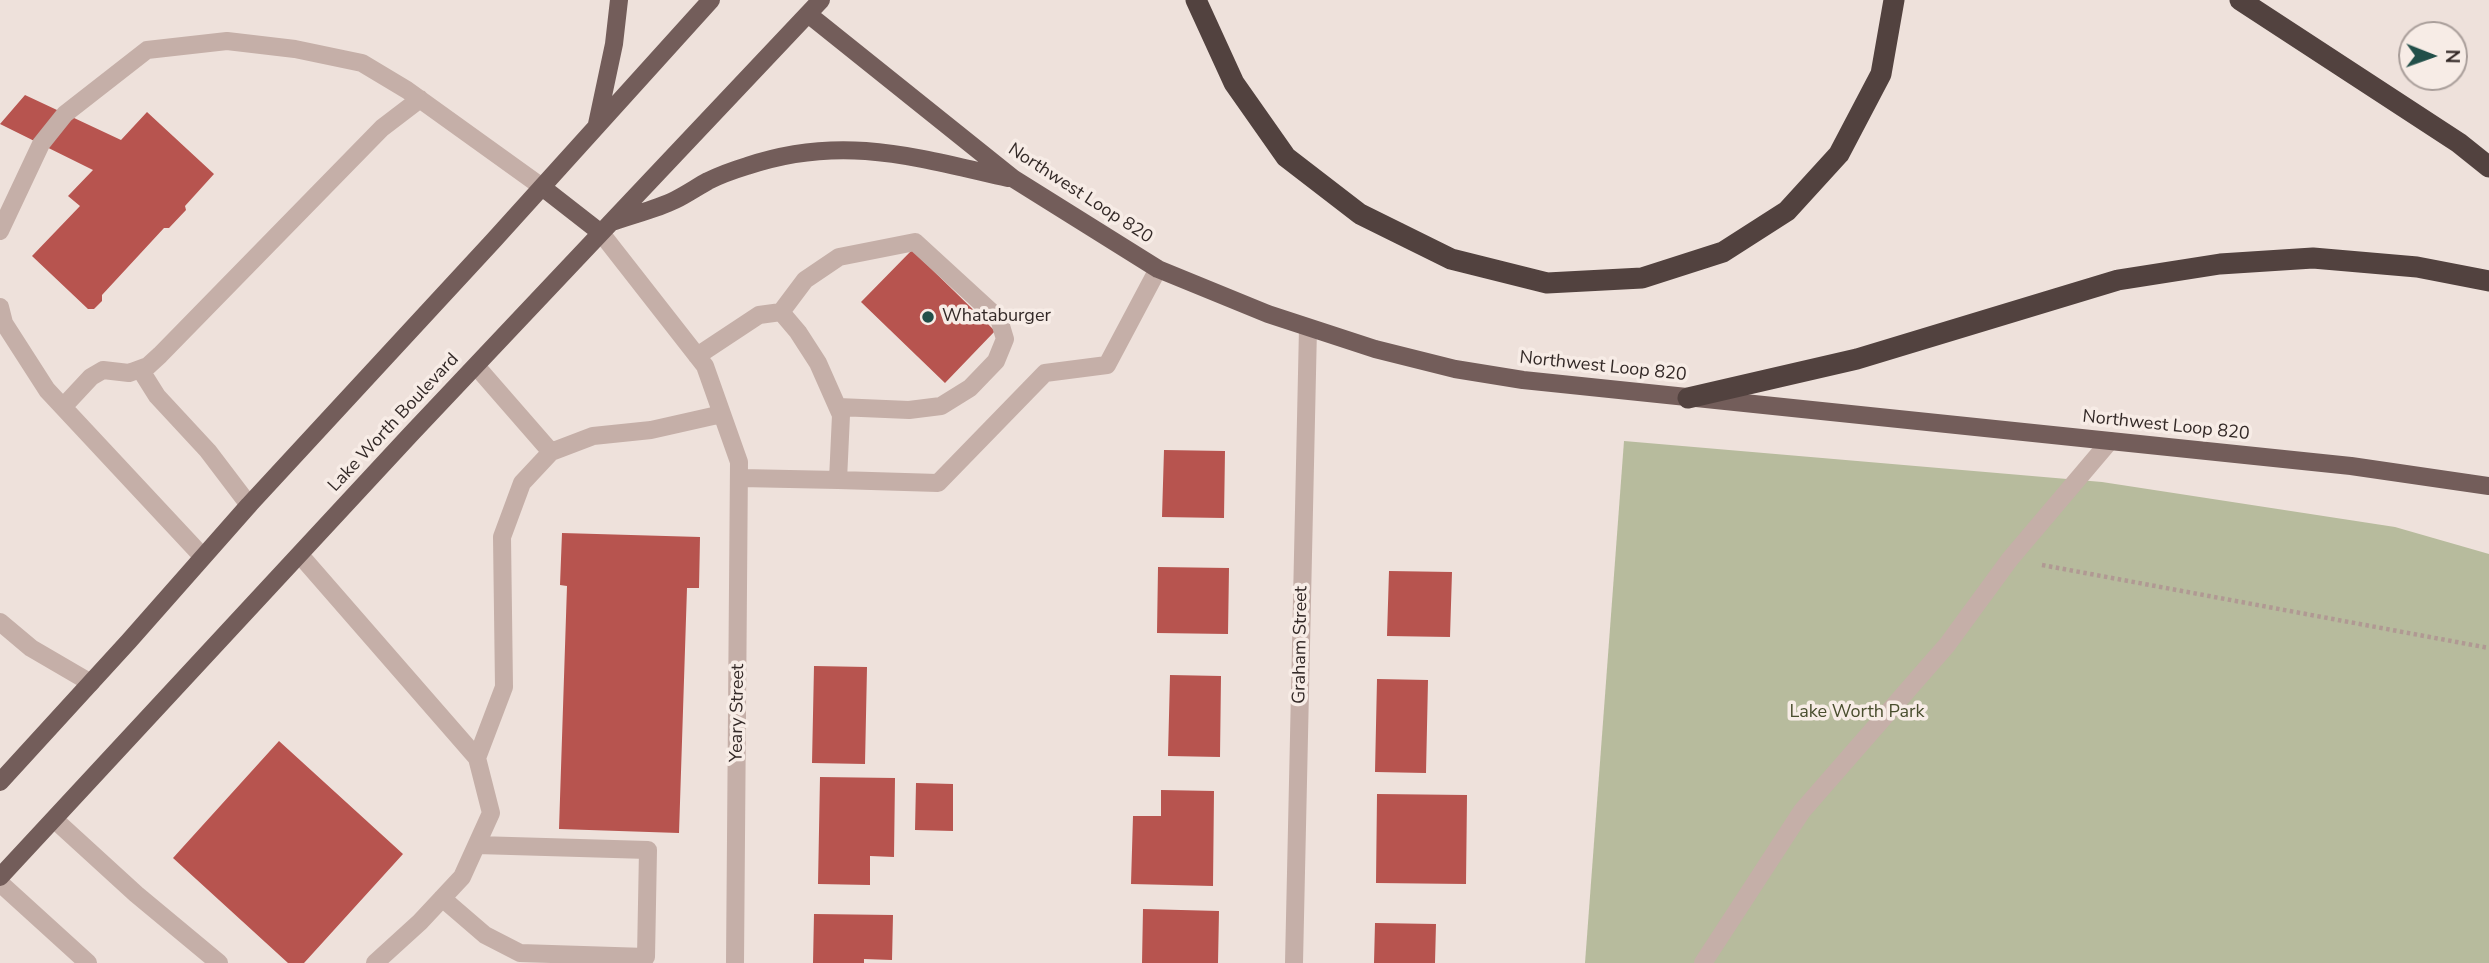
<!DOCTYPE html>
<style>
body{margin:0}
#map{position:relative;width:2489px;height:963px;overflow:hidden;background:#eee1db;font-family:"Nunito Sans",sans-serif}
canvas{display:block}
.north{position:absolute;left:2398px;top:21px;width:70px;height:70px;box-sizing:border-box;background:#f7ece6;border:2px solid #a99e9a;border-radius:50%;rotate:91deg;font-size:19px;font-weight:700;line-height:28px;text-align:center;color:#332927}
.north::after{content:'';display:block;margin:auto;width:24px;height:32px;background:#224f49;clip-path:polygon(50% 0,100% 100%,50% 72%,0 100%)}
</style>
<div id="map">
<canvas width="2489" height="963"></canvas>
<div class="north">N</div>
</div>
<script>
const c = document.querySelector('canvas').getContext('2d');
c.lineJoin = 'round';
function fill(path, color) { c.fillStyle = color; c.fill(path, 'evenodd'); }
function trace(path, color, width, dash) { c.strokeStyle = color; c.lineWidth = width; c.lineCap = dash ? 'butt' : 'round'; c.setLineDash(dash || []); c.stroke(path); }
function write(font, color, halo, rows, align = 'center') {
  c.font = font + ' "Nunito Sans",sans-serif'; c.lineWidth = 7; c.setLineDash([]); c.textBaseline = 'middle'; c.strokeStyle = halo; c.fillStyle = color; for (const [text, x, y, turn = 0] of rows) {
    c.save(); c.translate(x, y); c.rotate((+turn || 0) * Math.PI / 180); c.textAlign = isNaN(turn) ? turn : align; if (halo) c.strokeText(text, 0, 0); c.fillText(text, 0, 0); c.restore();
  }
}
const green = new Path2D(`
 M1624,441L2102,482L2395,527L2489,554V963H1585Z`);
const building = new Path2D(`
 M25,95L121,140L147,112L214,174L185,206L186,210L169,228H164L102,295V301L94,309H88L32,256L80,206L68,196L93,170L0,124Z
 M912,250L995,331L945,383L861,302Z
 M1164,450L1225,451L1224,518L1162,517Z
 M562,533L700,537L699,588H687L679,833L559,829L567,586L560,585Z
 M1158,567L1229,568L1228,634L1157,633Z
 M1389,571L1452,572L1450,637L1387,636Z
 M814,666L867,667L865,764L812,763Z
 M1170,675L1221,676L1220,757L1168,756Z
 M1377,679L1428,680L1426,773L1375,772Z
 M279,741L403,854L304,963H288L173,858Z
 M820,777L895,778L894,857L870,856V885L818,884Z
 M916,783L953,784V831L915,830Z
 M1161,790L1214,791L1213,886L1131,884L1133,816H1161Z
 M1377,794L1467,795L1466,884L1376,883Z
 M1143,909L1219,911L1218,963H1142Z
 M814,914L893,915L892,960L864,959V963H813Z
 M1375,923L1436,924L1435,963H1374Z`);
const path = new Path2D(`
 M2042,565L2489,648`);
const minor = new Path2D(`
 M0,231L41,144L65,114L147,50L227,41L295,49L362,63L407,90L542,187
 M601,233L705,366L739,462L735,963
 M0,307L4,323L47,390L202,556
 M697,356L759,315L781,312L805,280L839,257L915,242L999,319L1005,339L996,361L970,388L941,406L909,410L838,407
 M476,366L551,452
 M140,369L157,396L208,451L249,505
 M63,407L91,377L103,370L129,373L148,366L160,355L382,128L420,99
 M741,478L838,480L841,415L818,363L798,332L781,312
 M838,480L938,483L1045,373L1107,365L1158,269
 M300,555L477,758L491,813L462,877L420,922L375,963
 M0,622L31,648L91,683
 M477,758L504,687L502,537L522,483L551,452L593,436L651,430L722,414
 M55,820L136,894L219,963
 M0,883L88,963
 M442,898L485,935L520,953L646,957L648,850L477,845
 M1294,963L1308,328
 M1703,963L1802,811L1947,645L2010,559L2110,441`);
const major = new Path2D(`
 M808,14L1014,179L1158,269L1268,314L1375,349L1455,369L1523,380L2351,466L2489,486
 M597,124L614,44L619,0
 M542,187L601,233
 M615,221C635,214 657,209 675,200C687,194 697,187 708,181C720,175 734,170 747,166C842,134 915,157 1008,178
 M0,782L129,641L249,505L494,240L711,0
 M0,877L411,434L821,0`);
const highway = new Path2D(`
 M1196,0L1234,83L1286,157L1360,214L1451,259L1547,283L1642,278L1723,252L1787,211L1839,154L1881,74L1894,0
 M2240,0L2459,143L2489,167
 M1688,398L1857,359L2118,280L2220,264L2313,258L2417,267L2489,281`);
const markers = [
 [928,317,7,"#224f49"]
];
const streetNames = [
 ["Northwest Loop 820",1080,194,33],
 ["Northwest Loop 820",1603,367,6],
 ["Lake Worth Boulevard",394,423,-47],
 ["Northwest Loop 820",2166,426,6],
 ["Graham Street",1301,645,-89],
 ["Yeary Street",738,713,-89]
];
const poiNames = [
 ["Whataburger",942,317]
];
const parkNames = [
 ["Lake Worth Park",1857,713]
];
fill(green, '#b7bb9d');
fill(building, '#b7544f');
trace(path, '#b09993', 4.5, [3.5, 3.5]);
trace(minor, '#c5afa8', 18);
trace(major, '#735d5a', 18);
trace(highway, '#52423f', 21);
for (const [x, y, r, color] of markers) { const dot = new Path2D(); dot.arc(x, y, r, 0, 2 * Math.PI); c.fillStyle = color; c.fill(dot); trace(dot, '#f7ece6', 2.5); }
write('18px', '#332927', '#f7ece6', streetNames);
write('18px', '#332927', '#f7ece6', poiNames, 'left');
write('18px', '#494e2e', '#f7ece6', parkNames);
</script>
